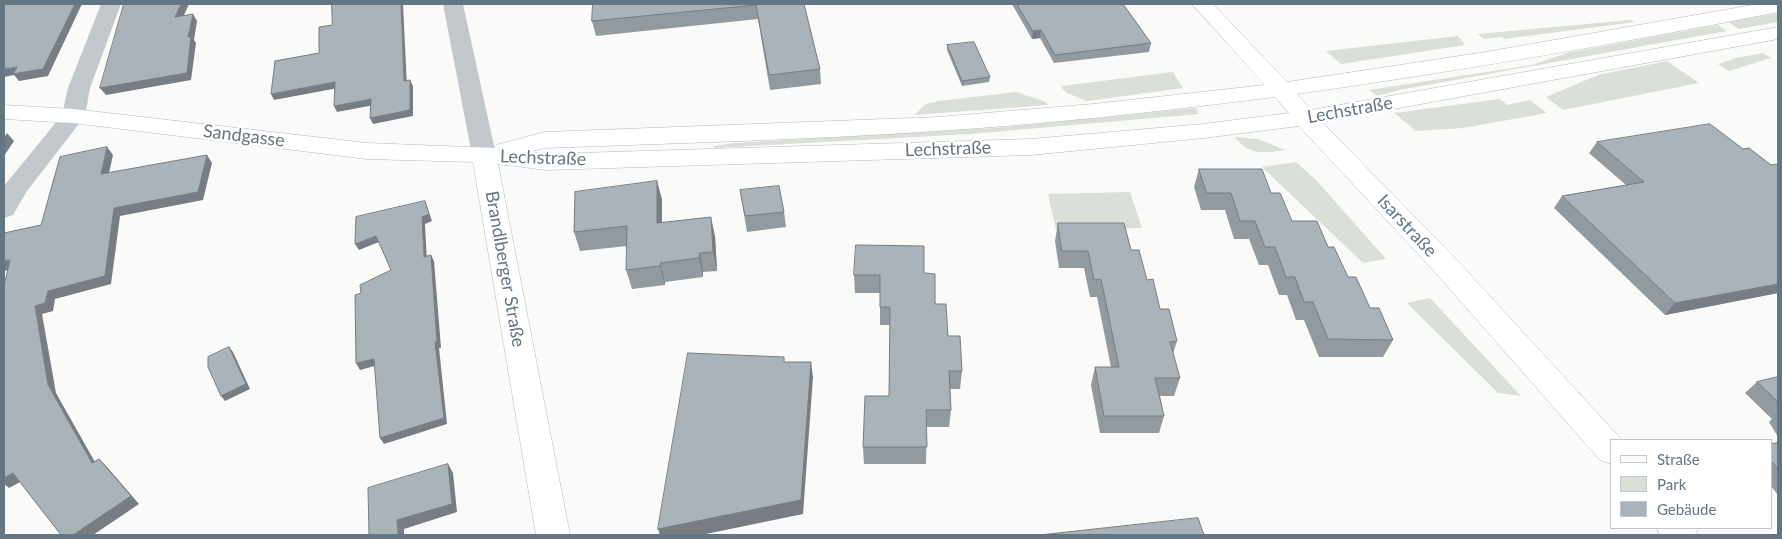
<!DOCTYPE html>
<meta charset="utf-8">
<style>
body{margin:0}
#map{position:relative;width:1782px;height:539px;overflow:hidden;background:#fafaf8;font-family:Lato,sans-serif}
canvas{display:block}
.frame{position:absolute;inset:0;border:5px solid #657683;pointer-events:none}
.legend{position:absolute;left:1610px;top:439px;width:162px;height:90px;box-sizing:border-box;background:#fff;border:1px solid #c1c8cd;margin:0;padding:6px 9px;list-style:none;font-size:15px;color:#657683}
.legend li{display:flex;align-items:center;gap:10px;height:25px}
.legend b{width:25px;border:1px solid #c1c8cd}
</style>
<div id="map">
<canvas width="1782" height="539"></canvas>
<div class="frame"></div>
<ul class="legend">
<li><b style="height:6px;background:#fff"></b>Straße</li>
<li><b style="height:14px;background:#dadfd7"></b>Park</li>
<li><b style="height:14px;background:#aab3b9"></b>Gebäude</li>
</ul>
</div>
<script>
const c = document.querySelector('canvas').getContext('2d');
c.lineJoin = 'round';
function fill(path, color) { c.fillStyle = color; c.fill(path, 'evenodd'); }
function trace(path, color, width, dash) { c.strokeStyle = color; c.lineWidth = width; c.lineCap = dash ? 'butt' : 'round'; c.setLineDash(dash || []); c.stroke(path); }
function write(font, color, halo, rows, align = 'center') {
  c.font = font + ' Lato,sans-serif'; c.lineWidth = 5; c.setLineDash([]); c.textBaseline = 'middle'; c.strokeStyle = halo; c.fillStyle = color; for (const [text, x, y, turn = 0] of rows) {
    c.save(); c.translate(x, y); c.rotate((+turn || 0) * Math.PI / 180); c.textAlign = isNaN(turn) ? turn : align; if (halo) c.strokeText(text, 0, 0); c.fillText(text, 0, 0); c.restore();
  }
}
const green = new Path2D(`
 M1778,13V22L1739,29L1728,22Z
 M1630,20L1635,22L1504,39L1502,37L1484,39L1478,34Z
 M1718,25L1727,31L1399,90L1377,96L1369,90L1532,65L1567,53Z
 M1458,36L1465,45L1341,64L1326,51Z
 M1763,53L1771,58L1729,71L1718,64L1736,58Z
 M1667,61L1699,83L1563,110L1546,97L1598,75Z
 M1173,72L1183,88L1087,101L1067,93L1062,89V86Z
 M1017,92L1046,102L1048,105L914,115L926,104L938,101Z
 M1500,99L1507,105L1530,100L1547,113L1463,128L1416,131L1394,113Z
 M1196,108L1199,114L970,134L714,148V146L734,143L994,128Z
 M1235,137L1258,139L1285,150C1265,153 1248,156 1235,137Z
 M1296,162L1317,181L1386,259L1363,263L1262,167Z
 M1130,192L1142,228L1056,230L1048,194Z
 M1430,298L1521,396L1498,393L1407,303Z`);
const street = new Path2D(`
 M101,4H121L90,88L85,116L27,191L13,215L4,218V186L62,115L68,88Z
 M443,4H463L496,155L493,161L484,163L475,161L472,155Z`);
const secondary = new Path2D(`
 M1192,4H1213L1287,82L1486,52L1758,4H1778V12C1619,44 1458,71 1297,94L1311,110L1778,27V39L1322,122L1454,257L1622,440H1611V464L1600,460L1434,271L1299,126L1204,138L1031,155L547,170L498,164L570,535H536L473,162L367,159L73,123L4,119V105L73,109L367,143L494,148L496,145L545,132L938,117L1093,104L1265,85ZM1275,97L1289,113L1204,124L1031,139L547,154L528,152L545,148C676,143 807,140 937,131C1050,124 1163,111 1275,97Z
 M1657,528H1695L1698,535H1660Z`);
const wall = new Path2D(`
 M593,4H804L820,69L821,84L770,90L758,19L596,36L592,21Z
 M1012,4H1123L1151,43L1149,52L1054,63L1040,38L1032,39Z
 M947,45L990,77L989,82L962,86L947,50Z
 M1597,142L1778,293L1665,315L1554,208L1562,196L1626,185L1589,153Z
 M1199,169L1271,193L1292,221L1328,247L1348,277L1393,340L1383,357H1319L1304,320H1296L1287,295H1279L1268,265H1259L1249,239H1234L1225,210H1201L1194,187Z
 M657,181L662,200V222L715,236L717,271L703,272V277L665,282V285L632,289L626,270L627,246L580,251L574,232Z
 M740,190L784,212L786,227L747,232Z
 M1058,223L1131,250L1147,280L1160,309L1177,341L1173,354L1180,378L1174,396H1160L1164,416L1159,433H1100L1091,385L1095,367H1111L1097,297H1090L1084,268H1059L1055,241Z
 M924,273L962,371L960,389H950L951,410L949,427H927L926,464H864L863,447L889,396L890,325H880V293H855L854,275Z
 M1778,377V437L1769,422L1772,419L1745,393L1757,382Z
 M1778,443V495L1771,486V444Z`);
const shadedWall = new Path2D(`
 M75,4H82L48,76L19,81L14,75L4,77V69L17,67Z
 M181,4H189L180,24L175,17Z
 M401,4H403L407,87L404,81Z
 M193,14L197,21L194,40L196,43L191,80L106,95L100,88L188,37Z
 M1041,30L1040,38L1032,39L1033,31Z
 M410,80L413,86V116L373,124L370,118Z
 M335,82L338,88L274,100L271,94Z
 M371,99L374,105L337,112L334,106Z
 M7,133L14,141L4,156V138Z
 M107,147L113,155L107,182L101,174Z
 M207,155L212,163L203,200L120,216L111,284L55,299L53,311L42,314L56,393L100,471L92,463L48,385L35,306L48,291L114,208Z
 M657,181L662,200V242L657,223Z
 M425,201L432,221L425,224L427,263L424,257L422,217Z
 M711,217L715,236L717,271L713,252Z
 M376,236L379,242L359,250L355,244Z
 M700,253L703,272V277L699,258Z
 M431,255L434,261L441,348H439L447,424L384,444L380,438Z
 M10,260L18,268L4,271V261Z
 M660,263L665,282V285L660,266Z
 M1778,284V293L1665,315L1675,303Z
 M229,347L233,352L250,389L225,401L221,396Z
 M374,359L378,365L360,370L356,363Z
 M811,362L813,377L803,514L701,535H660L658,529Z
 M99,459L107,467L139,504L93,535H73Z
 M448,464L453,473L457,512L404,529V535H398L397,520Z
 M13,473L22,481L9,488L4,484V478Z`);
const building = new Path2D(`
 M4,4H75L43,69L13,74L17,67L4,69Z
 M124,4H181L175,17L193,14L188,37L191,36L187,73L100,88Z
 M332,4H401L404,81L410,80V110L370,118L371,99L334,106L335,82L271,94L275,61L319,53V27L332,25Z
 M593,4H804L820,69L769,75L756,5L592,21Z
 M1017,4H1123L1151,43L1055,55L1041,30L1033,31Z
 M974,42L990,77L962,81L947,45Z
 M1710,124L1743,149L1749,148L1771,165L1778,164V284L1675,303L1562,196L1644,182L1597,142Z
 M107,147L101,174L207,155L198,192L114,208L105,276L48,291L45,303L35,306L48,385L92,463L99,459L131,496L73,535H61L13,473L4,478V286L10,260L4,261V233L41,225L60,157Z
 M1199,169H1262L1271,193H1280L1292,221H1317L1328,247H1334L1348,277H1356L1370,308H1379L1393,340L1328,339L1313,302H1304L1295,277H1286L1275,247H1265L1255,221H1240L1231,193H1207Z
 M657,181V223L711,217L713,252L700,253L699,258L660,263V266L626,270L627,226L574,232L575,192Z
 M779,186L784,212L745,216L740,190Z
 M425,201L429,214L422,217L424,257L431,255L437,342H435L444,418L380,438L374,359L356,363L355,295L361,293L360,285L391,270L376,236L355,244L356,217Z
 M1058,223H1124L1131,250H1139L1147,280L1153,279L1160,309H1169L1177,341L1170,342L1180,378H1155L1164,416H1104L1095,367H1119L1101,279L1094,280L1088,251H1062Z
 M856,245L924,246V273L935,274V304H946L948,336H960L962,371H949L951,410H926L927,447H863L865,396H889L890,307H880V275H854Z
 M229,347L246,384L221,396L208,367V357Z
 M688,353L784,357V362H811L801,500L658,529Z
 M1778,377V402L1757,382Z
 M1778,443V469L1771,461V444Z
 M448,464L452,504L397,520L398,535H369L368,488Z
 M1198,518L1204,535H1040Z`);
const streetNames = [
 ["Lechstraße",1350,110,-10],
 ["Sandgasse",244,136,7],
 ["Lechstraße",948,149,-2],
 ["Lechstraße",543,158,2],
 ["Isarstraße",1407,226,47],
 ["Brandlberger Straße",505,269,80]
];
fill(green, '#dadfd7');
trace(secondary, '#b3babf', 1);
fill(street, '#c3c8cc');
fill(secondary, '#fff');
fill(wall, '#929a9f');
fill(shadedWall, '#777d82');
fill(building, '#aab3b9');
trace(building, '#777d82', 1);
write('18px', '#657683', '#fff', streetNames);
</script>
